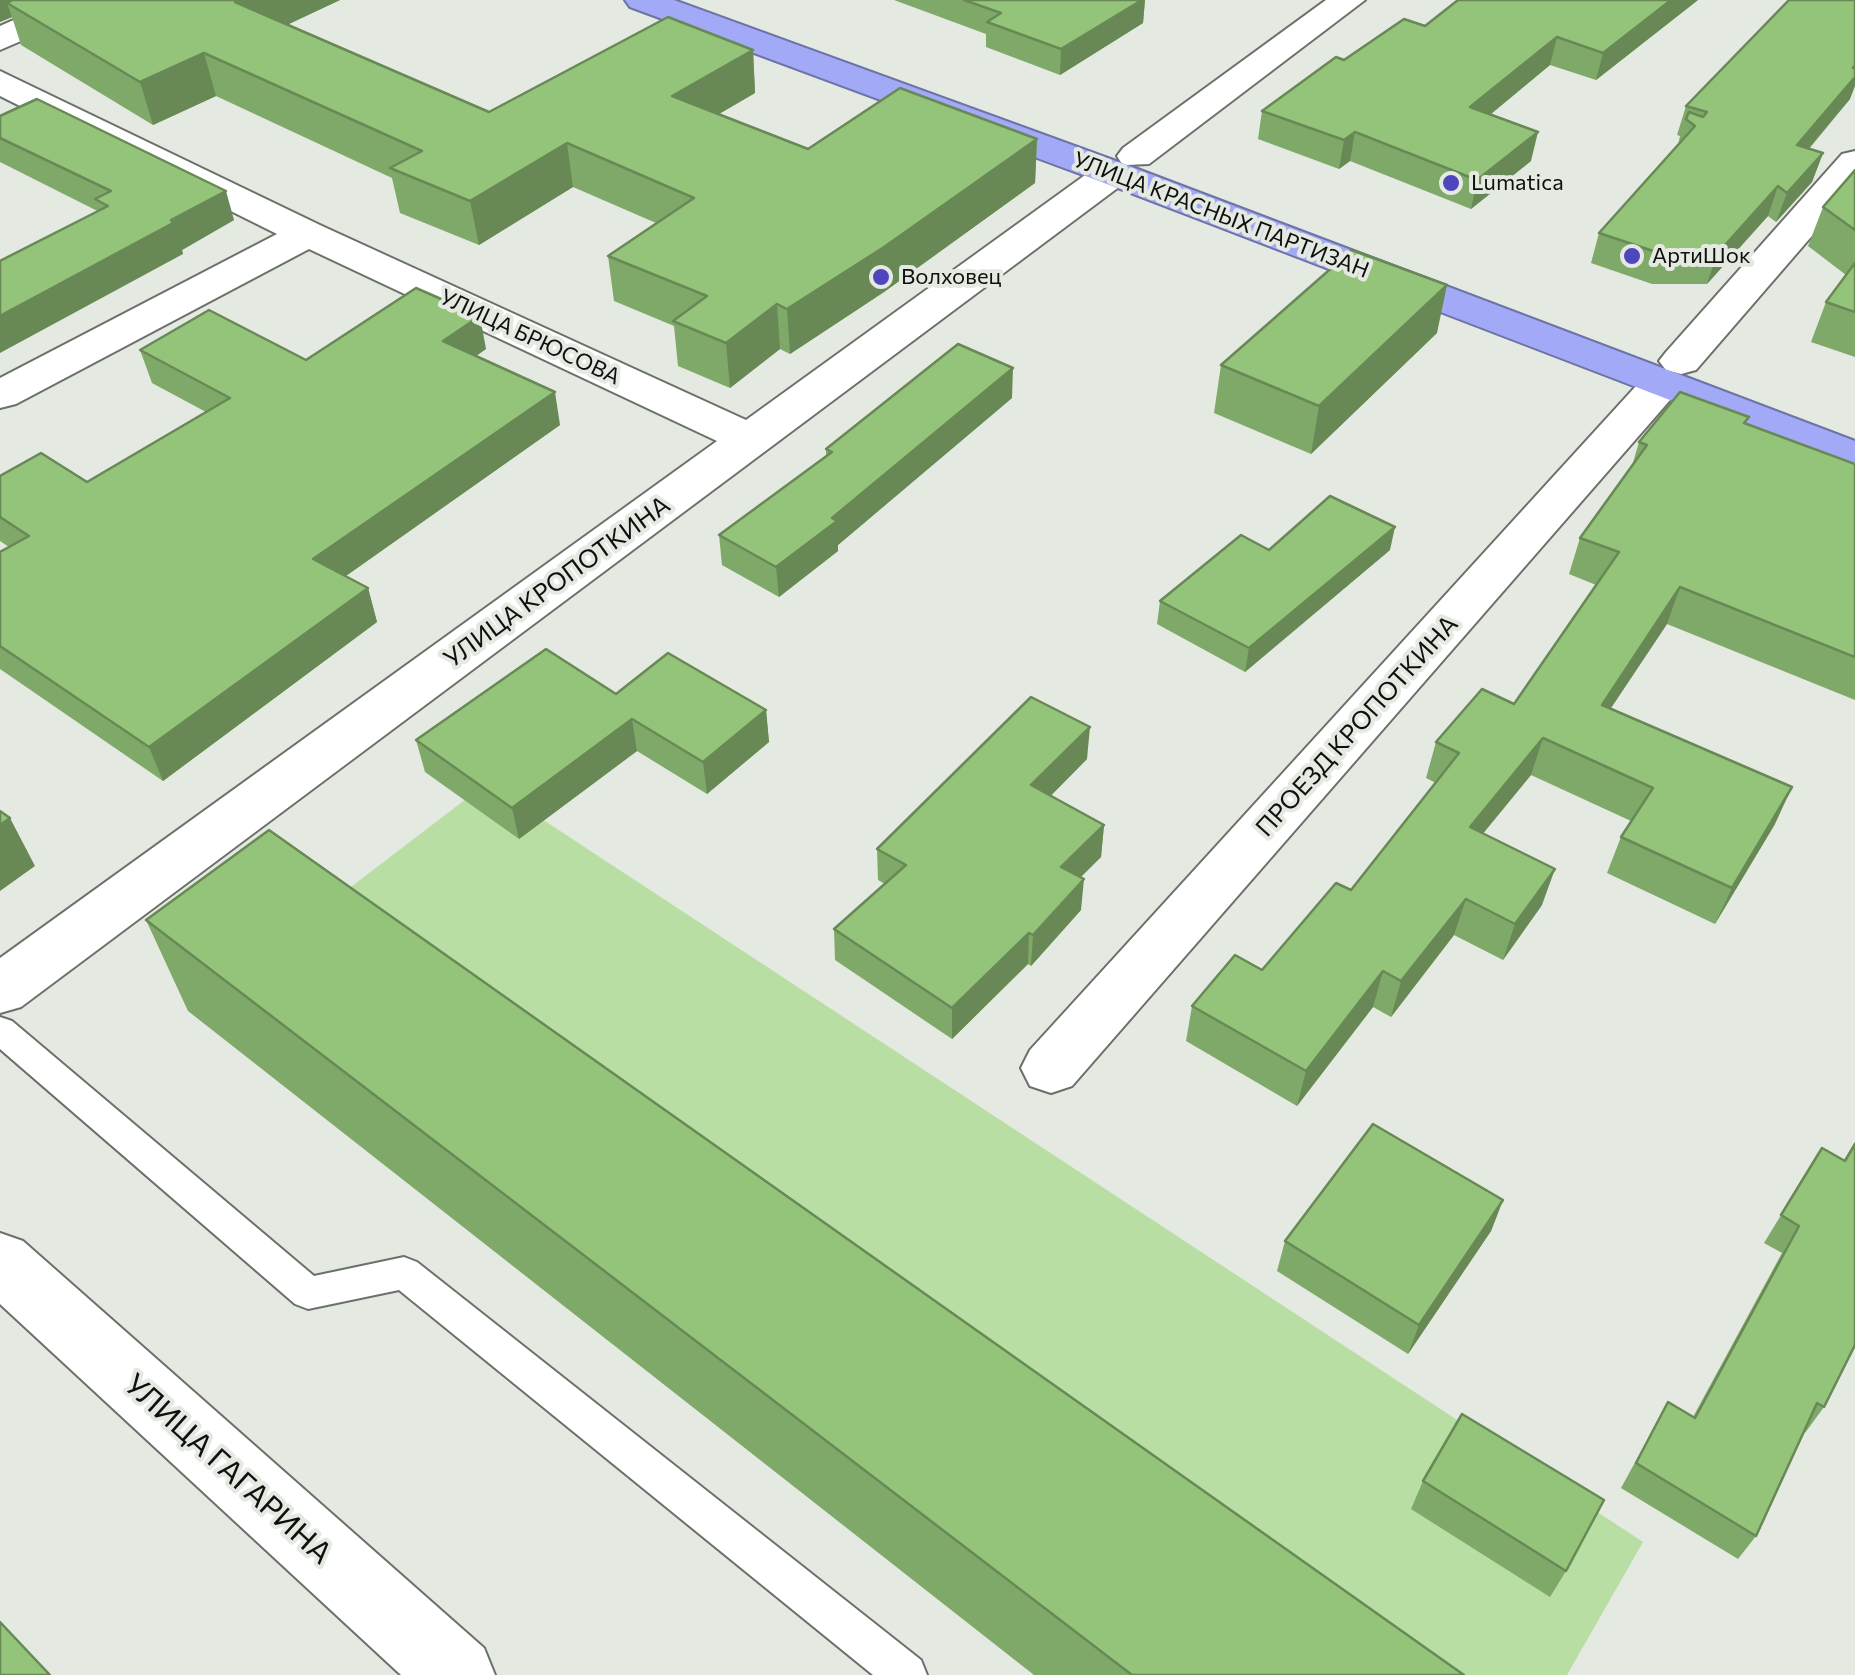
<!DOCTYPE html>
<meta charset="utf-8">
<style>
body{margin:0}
canvas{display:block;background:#e4e9e2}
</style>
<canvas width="1855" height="1675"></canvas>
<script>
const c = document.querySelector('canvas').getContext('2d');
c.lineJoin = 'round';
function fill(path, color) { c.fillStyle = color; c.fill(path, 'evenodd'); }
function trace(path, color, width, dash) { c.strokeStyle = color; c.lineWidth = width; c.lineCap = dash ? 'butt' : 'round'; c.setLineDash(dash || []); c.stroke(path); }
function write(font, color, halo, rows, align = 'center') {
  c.font = font + ' Commissioner,sans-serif'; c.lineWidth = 8; c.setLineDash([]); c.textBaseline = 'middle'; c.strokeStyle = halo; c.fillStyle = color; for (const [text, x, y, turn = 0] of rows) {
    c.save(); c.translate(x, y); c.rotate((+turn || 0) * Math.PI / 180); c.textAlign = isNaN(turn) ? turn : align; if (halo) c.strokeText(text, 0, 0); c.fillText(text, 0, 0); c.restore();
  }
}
const green = new Path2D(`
 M487,783L1643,1542L1567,1675H1380L326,906Z`);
const lane = new Path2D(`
 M0,1017L12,1021L314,1276L404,1257L417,1262L921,1660L927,1675H873L399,1290L308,1309L295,1304L0,1049Z`);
const street = new Path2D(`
 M59,0H105L100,7L0,50V26Z
 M1326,0H1365L1149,164L1127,165L1132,173L1127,181L21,1007L0,1013V958L717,441L309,249L16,404L0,408V378L277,234L0,96V71L322,226L746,420L1099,165L1122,164L1117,156L1123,148Z
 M1855,151V186L1696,370L1681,374L1666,370L1659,361L1666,352L1842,154Z
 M1662,370L1677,374L1684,383L1677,392L1072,1086L1051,1093L1030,1086L1021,1068L1030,1050L1647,374Z`);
const secondary = new Path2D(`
 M0,1233L23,1241L484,1648L495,1675H401L0,1304Z`);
const highway = new Path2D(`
 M625,0H674L1127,165L1855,441V471L1099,181L630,7Z`);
const wall = new Path2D(`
 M0,0H340L287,25L489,112L753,50L755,93L719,114L808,149L1037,139L1035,183L884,292L790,354L780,349L730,388L678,366L674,326L614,301L608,256L656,223L573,187L479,245L400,213L392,178L216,96L153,125L21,45L12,17L0,22Z
 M894,0H1145L1143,23L1060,75L986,47V34Z
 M1698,0L1596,80L1550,65L1490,115L1531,161L1471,209L1350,161L1339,169L1258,139L1262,111L1344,60L1425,26Z
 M1850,99L1809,149L1823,153L1812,182L1776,222L1768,216L1707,284H1652L1591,263L1599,233L1678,145L1680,136L1677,135L1686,106Z
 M0,116L234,220L182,250L183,254L0,162Z
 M1855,170V357L1811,342L1826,302L1846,275L1808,246L1823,207Z
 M1437,333L1311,454L1214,413L1221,365Z
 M486,349L476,356L560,425L346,576L368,588L377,622L163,781L0,669V552L9,547L0,541V476L87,482L206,412L152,383L140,350L306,360Z
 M1012,398L838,545V551L779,597L722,565L719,535L826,456V449Z
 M1746,423L1855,464V700L1667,624L1611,708L1775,824L1715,924L1607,873L1621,837L1631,821L1531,775L1483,833L1542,905L1503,960L1454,935L1391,1017L1373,1007L1297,1106L1186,1041L1192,1006L1262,970L1351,890L1436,783L1426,778L1436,742L1514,704L1596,585L1569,574L1580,538L1632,466L1639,442Z
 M1269,550H1390L1245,672L1157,624L1160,601Z
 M616,694L766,710L769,742L707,794L637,751L519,839L425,772L416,740Z
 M1087,759L1051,795L1104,825L1101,857L1080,877L1081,910L1031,966L1028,964L952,1039L835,960L834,929L885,884L878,880L877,849Z
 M146,920L1464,1675H1034L188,1011Z
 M1855,1142V1345L1824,1407L1805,1433L1804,1432L1756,1536L1738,1559L1621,1488L1668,1402L1693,1417L1782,1253L1764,1243L1822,1148L1844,1160Z
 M1503,1200L1491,1231L1408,1354L1277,1271L1285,1241Z
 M1423,1481L1566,1571L1550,1597L1411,1509Z`);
const shadedWall = new Path2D(`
 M0,0H50L7,3L12,17L0,22Z
 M239,0H340L246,44L235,2Z
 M1142,0H1145L1143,23L1060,75L1061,49Z
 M1671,0H1698L1596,80L1603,53Z
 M1557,37L1550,65L1464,136L1470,107Z
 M753,50L755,93L676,139L672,96Z
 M204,53L216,96L153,125L140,82Z
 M1855,65V86L1850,99L1787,174L1797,145Z
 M1355,132L1350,161L1339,169L1344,140Z
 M1538,132L1531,161L1471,209L1477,180Z
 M1037,139L1035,183L884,292L790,354L787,309Z
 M567,143L573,187L479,245L470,201Z
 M1823,153L1812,182L1776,222L1787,193Z
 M1778,186L1768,216L1707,284L1717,254Z
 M226,191L234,220L182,250L183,254L0,353V316Z
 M1447,285L1437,333L1311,454L1319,406Z
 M777,304L780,349L730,388L726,343Z
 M480,316L486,349L450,374L443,341Z
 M1013,368L1012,398L838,545V551L779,597L776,567L832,518Z
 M555,392L560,425L323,592L313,559Z
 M1395,527L1390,550L1245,672L1249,648Z
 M1680,587L1667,624L1589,741L1602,705Z
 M368,588L377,622L163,781L149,747Z
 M766,710L769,742L707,794L703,762Z
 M632,719L637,751L519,839L512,808Z
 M1090,727L1087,759L1030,817L1031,785Z
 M1543,738L1531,775L1459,863L1470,827Z
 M1792,787L1775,824L1715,924L1732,888Z
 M10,818L35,866L0,891V825Z
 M1104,825L1101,857L1059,899L1061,867Z
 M1555,869L1542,905L1503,960L1515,924Z
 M1084,879L1081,910L1031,966L1033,935Z
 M1466,899L1454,935L1391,1017L1401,981Z
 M1029,933L1028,964L952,1039V1008Z
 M1383,971L1373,1007L1297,1106L1306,1071Z
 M1503,1200L1491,1231L1408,1354L1419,1325Z`);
const building = new Path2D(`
 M13,0H239L235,2L489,112L668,17L753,50L672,96L808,149L900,88L1037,139L884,247L787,309L777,304L726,343L673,321L707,296L608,256L694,198L567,143L470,201L390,168L422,151L204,53L140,82L7,3Z
 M964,0H1142L1061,49L987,22L1001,13Z
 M1458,0H1671L1603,53L1557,37L1470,107L1538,132L1477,180L1355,132L1344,140L1262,111L1336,57L1344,60L1404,19L1425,26Z
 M1789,0H1855V65L1853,68L1855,69V77L1797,145L1823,153L1787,193L1778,186L1717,254H1662L1599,233L1695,126L1686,119L1689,112L1703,117L1707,112L1686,106Z
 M37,99L226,191L171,220L173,223L0,316V261L108,206L95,199L111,191L0,138V116Z
 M1855,170V230L1823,207Z
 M1352,250L1447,285L1319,406L1221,365Z
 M1855,263V312L1826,302Z
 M416,288L480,316L443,341L555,392L313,559L368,588L149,747L0,646V552L29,536L0,517V476L41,453L87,482L230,398L140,350L209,310L306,360Z
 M958,344L1013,368L832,518L837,521L776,567L719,535L832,452L826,449Z
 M1680,392L1749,417L1744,423L1855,464V657L1680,587L1602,705L1792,787L1732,888L1621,837L1653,788L1543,738L1470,827L1555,869L1515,924L1466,899L1401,981L1383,971L1306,1071L1192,1006L1235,955L1262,970L1336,883L1351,890L1459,753L1436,742L1482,689L1514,704L1619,552L1580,538L1647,445L1639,442Z
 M1330,496L1395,527L1249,648L1160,601L1241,535L1269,550Z
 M546,649L616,694L668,653L766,710L703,762L632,719L512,808L416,740Z
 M1031,697L1090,727L1031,785L1104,825L1061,867L1084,879L1033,935L1029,933L952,1008L834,929L906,865L877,849Z
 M0,811L10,818L0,825Z
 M269,830L1464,1675H1132L146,920Z
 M1373,1124L1503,1200L1419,1325L1285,1241Z
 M1855,1144V1345L1824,1407L1817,1403L1756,1536L1636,1463L1668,1402L1695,1418L1799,1226L1781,1215L1822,1148L1845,1161Z
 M1462,1414L1604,1500L1566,1571L1423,1481Z
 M0,1622L50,1675H0Z`);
const markers = [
 [1451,183,10,"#4d46bd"],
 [1632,256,10,"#4d46bd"],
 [881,277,10,"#4d46bd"]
];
const farPoinames = [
 ["Lumatica",1471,183],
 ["АртиШок",1652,256],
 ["Волховец",901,277]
];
const farStreetnames = [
 ["УЛИЦА КРАСНЫХ ПАРТИЗАН",1221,215,21],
 ["УЛИЦА БРЮСОВА",530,337,25]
];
const streetNames = [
 ["УЛИЦА КРОПОТКИНА",557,582,-36],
 ["ПРОЕЗД КРОПОТКИНА",1357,726,-48]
];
const nearStreetnames = [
 ["УЛИЦА ГАГАРИНА",228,1469,42]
];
fill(green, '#b8dea3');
trace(lane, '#6c706a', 4);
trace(street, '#6c706a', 4);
trace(secondary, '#6c706a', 4);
trace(highway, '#6e73a5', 4);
fill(lane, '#fff');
fill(street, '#fff');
fill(secondary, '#fff');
fill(highway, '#a2a9f7');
fill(wall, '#7fa969');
fill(shadedWall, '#688955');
fill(building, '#94c47a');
trace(building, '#688955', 2.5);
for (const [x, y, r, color] of markers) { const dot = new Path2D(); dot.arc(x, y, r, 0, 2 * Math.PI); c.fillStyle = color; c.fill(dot); trace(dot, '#e4e9e2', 4); }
write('22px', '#0e100e', '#e4e9e2', farPoinames, 'left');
write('22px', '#0e100e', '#e4e9e2', farStreetnames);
write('25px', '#0e100e', '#e4e9e2', streetNames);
write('30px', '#0e100e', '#e4e9e2', nearStreetnames);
</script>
